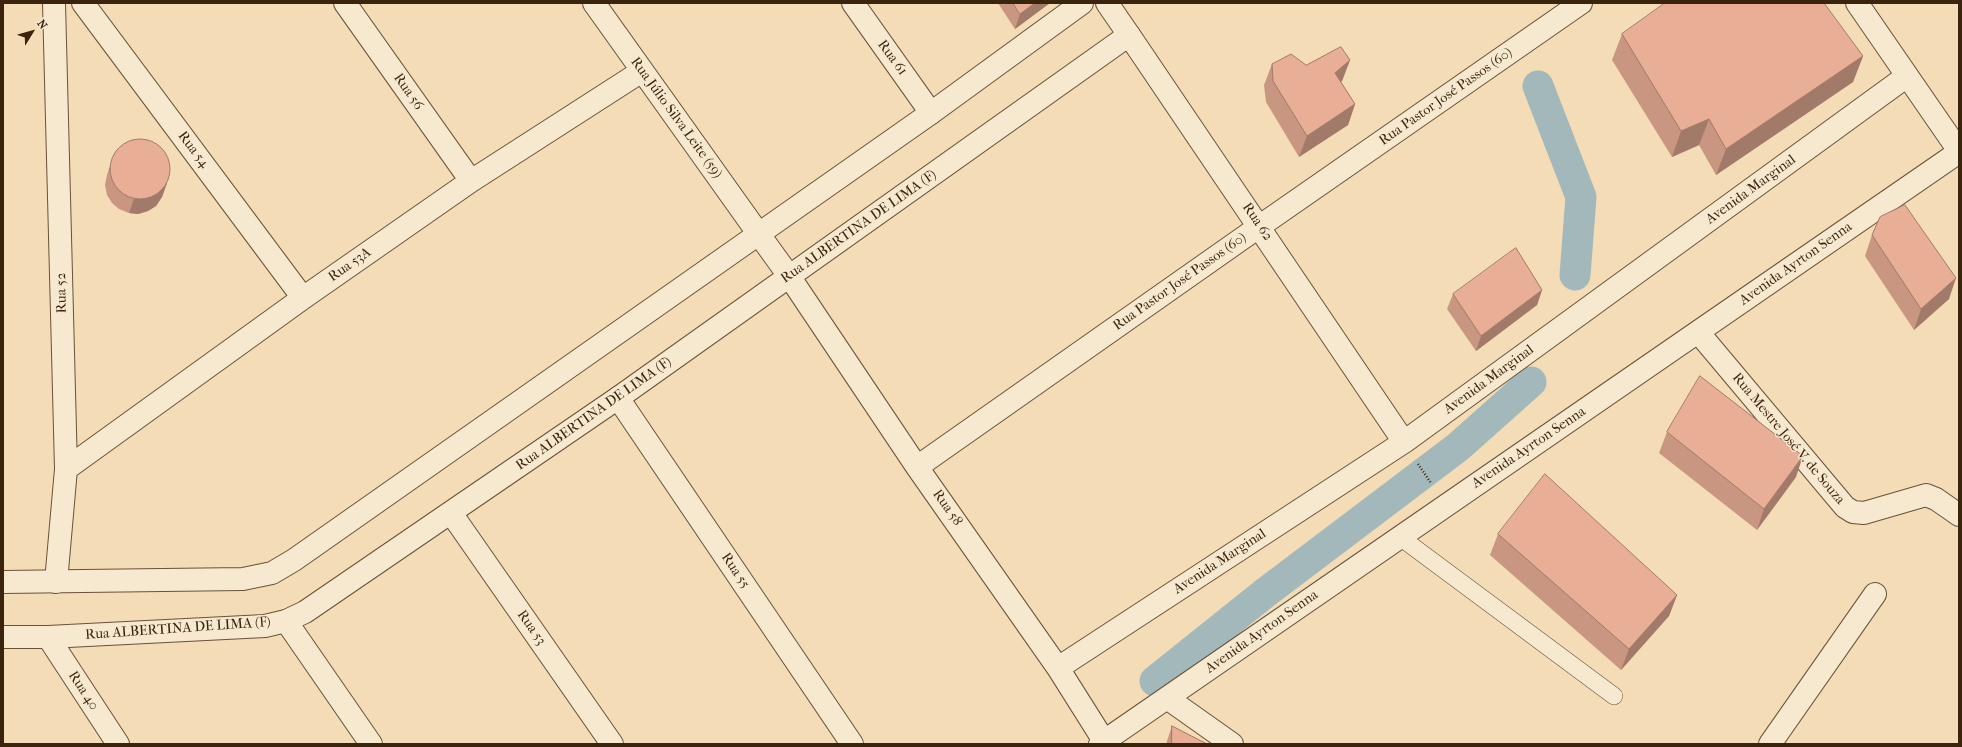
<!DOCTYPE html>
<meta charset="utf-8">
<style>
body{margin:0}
#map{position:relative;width:1962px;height:747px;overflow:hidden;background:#f3dcb6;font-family:"IM FELL French Canon",serif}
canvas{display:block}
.frame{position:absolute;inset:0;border:4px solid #3a240e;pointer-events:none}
.north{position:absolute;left:12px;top:12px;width:40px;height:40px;-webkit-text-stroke:3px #f7e8d0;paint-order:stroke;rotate:53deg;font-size:11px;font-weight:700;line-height:16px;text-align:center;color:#3a240e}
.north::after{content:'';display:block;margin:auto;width:14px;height:18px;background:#3a240e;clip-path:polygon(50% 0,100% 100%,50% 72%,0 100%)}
</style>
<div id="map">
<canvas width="1962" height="747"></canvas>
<div class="frame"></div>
<div class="north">N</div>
</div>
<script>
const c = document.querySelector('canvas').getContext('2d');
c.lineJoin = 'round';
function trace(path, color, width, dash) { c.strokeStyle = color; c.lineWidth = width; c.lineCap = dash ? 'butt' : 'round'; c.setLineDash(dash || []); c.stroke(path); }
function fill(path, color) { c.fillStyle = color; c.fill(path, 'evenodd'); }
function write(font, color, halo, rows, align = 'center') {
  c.font = font + ' "IM FELL French Canon",serif'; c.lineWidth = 3; c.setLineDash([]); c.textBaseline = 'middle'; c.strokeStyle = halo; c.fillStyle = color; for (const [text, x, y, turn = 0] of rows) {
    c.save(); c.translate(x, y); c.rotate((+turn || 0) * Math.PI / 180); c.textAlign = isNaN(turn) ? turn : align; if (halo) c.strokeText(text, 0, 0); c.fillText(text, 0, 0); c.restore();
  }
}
const canal = new Path2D(`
 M1538,86L1581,197L1575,275
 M1155,681L1265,593L1458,447L1531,382`);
const path = new Path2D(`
 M1418,464L1431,483`);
const service = new Path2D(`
 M1400,537L1614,696`);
const pedestrian = new Path2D(`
 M758,233L789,276`);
const minor = new Path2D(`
 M54,3L66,469L56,582
 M83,3L303,298
 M345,3L471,181
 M594,3L758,233
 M853,3L931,113
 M1129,35L1404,442
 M789,276L917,467L1058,668L1104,741
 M1698,332L1845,507L1853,512L1864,513L1926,495L1936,499L1959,515
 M618,398L852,744
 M917,467L1260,226L1581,3
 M66,469L303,298L471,181L642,71
 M451,513L612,744
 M286,621L371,744
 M48,637L118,744
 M1058,668L1404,442L1907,76
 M1167,698L1232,744
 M1100,744L1959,152
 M1770,744L1875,594`);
const tertiary = new Path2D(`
 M1857,3L1959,151
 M3,582L243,579L272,573L294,560L931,113L1082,3
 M3,637H48L265,626L286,621L305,612L618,398L1129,35L1107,3`);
const wall = new Path2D(`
 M998,3H1050L1015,29Z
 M1622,34L1863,56L1853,82L1716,175L1699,145L1672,157L1612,60Z
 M1350,60L1342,81L1341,82L1355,104L1348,125L1299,157L1266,102L1264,85L1272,64L1306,65Z
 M112,160L167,183L162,197L156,206L148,211L138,214L129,213L119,209L112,203L107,195L105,185L107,175Z
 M1872,235L1949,299L1914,330L1865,256Z
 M1542,290L1537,305L1476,351L1447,309L1453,294Z
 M1667,432L1796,477L1757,530L1659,453Z
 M1498,534L1677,595L1669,616L1621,670L1490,555Z
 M1172,726L1207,744H1166Z`);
const shadedWall = new Path2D(`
 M1035,3H1050L1015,29L1020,14Z
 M1863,56L1853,82L1716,175L1726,149Z
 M1350,60L1342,81L1327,94L1335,73Z
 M1355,104L1348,125L1299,157L1307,136Z
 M1709,119L1699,145L1672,157L1681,131Z
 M167,183L162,197L156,206L148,211L138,214L129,213L134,199Z
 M1956,278L1949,299L1914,330L1921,309Z
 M1542,290L1537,305L1476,351L1481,336Z
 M1803,456L1796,477L1757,530L1764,509Z
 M1677,595L1669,616L1621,670L1629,649Z`);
const building = new Path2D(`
 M1013,3H1035L1020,14Z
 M1665,3H1824L1863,56L1726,149L1709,119L1681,131L1622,34Z
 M1341,47L1350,60L1335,73L1355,104L1307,136L1273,81L1272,64L1291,54L1306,65Z
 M110 169a30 30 0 1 1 60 0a30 30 0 1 1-60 0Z
 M1905,205L1956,278L1921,309L1872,235L1880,217Z
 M1516,248L1542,290L1481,336L1453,294Z
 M1700,376L1803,456L1764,509L1667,432Z
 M1545,474L1677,595L1629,649L1498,534Z
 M1172,726L1207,744H1172Z`);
const streetNames = [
 ["Rua 61",892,58,54],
 ["Rua 56",408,92,55],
 ["Rua Pastor José Passos (60)",1446,97,-35],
 ["Rua Júlio Silva Leite (59)",676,118,54],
 ["Rua 54",193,150,53],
 ["Avenida Marginal",1751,190,-36],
 ["Rua 62",1257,222,56],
 ["Rua ALBERTINA DE LIMA (F)",859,227,-35],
 ["Avenida Ayrton Senna",1796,264,-35],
 ["Rua 53A",350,265,-35],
 ["Rua Pastor José Passos (60)",1180,282,-35],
 ["Rua 52",62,293,-91],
 ["Avenida Marginal",1489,380,-36],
 ["Rua ALBERTINA DE LIMA (F)",594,414,-35],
 ["Rua Mestre José V. de Souza",1788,439,50],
 ["Avenida Ayrton Senna",1529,448,-34],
 ["Rua 58",947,508,55],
 ["Avenida Marginal",1220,562,-33],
 ["Rua 55",735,571,56],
 ["Rua 53",531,628,55],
 ["Rua ALBERTINA DE LIMA (F)",178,629,-4],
 ["Avenida Ayrton Senna",1262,632,-35],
 ["Rua 40",83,691,57]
];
trace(canal, '#a2b8ba', 31);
trace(service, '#685238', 18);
trace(pedestrian, '#685238', 24);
trace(minor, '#685238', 24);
trace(tertiary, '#685238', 24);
trace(path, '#3a240e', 2.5, [1, 2]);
trace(service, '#f7e8d0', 17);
trace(pedestrian, '#f7e8d0', 22);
trace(minor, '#f7e8d0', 22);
trace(tertiary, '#f7e8d0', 22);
fill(wall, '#c89681');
fill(shadedWall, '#a27a69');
fill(building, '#e8ae96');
trace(building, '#a27a69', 1);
write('14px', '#3a240e', '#f7e8d0', streetNames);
</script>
